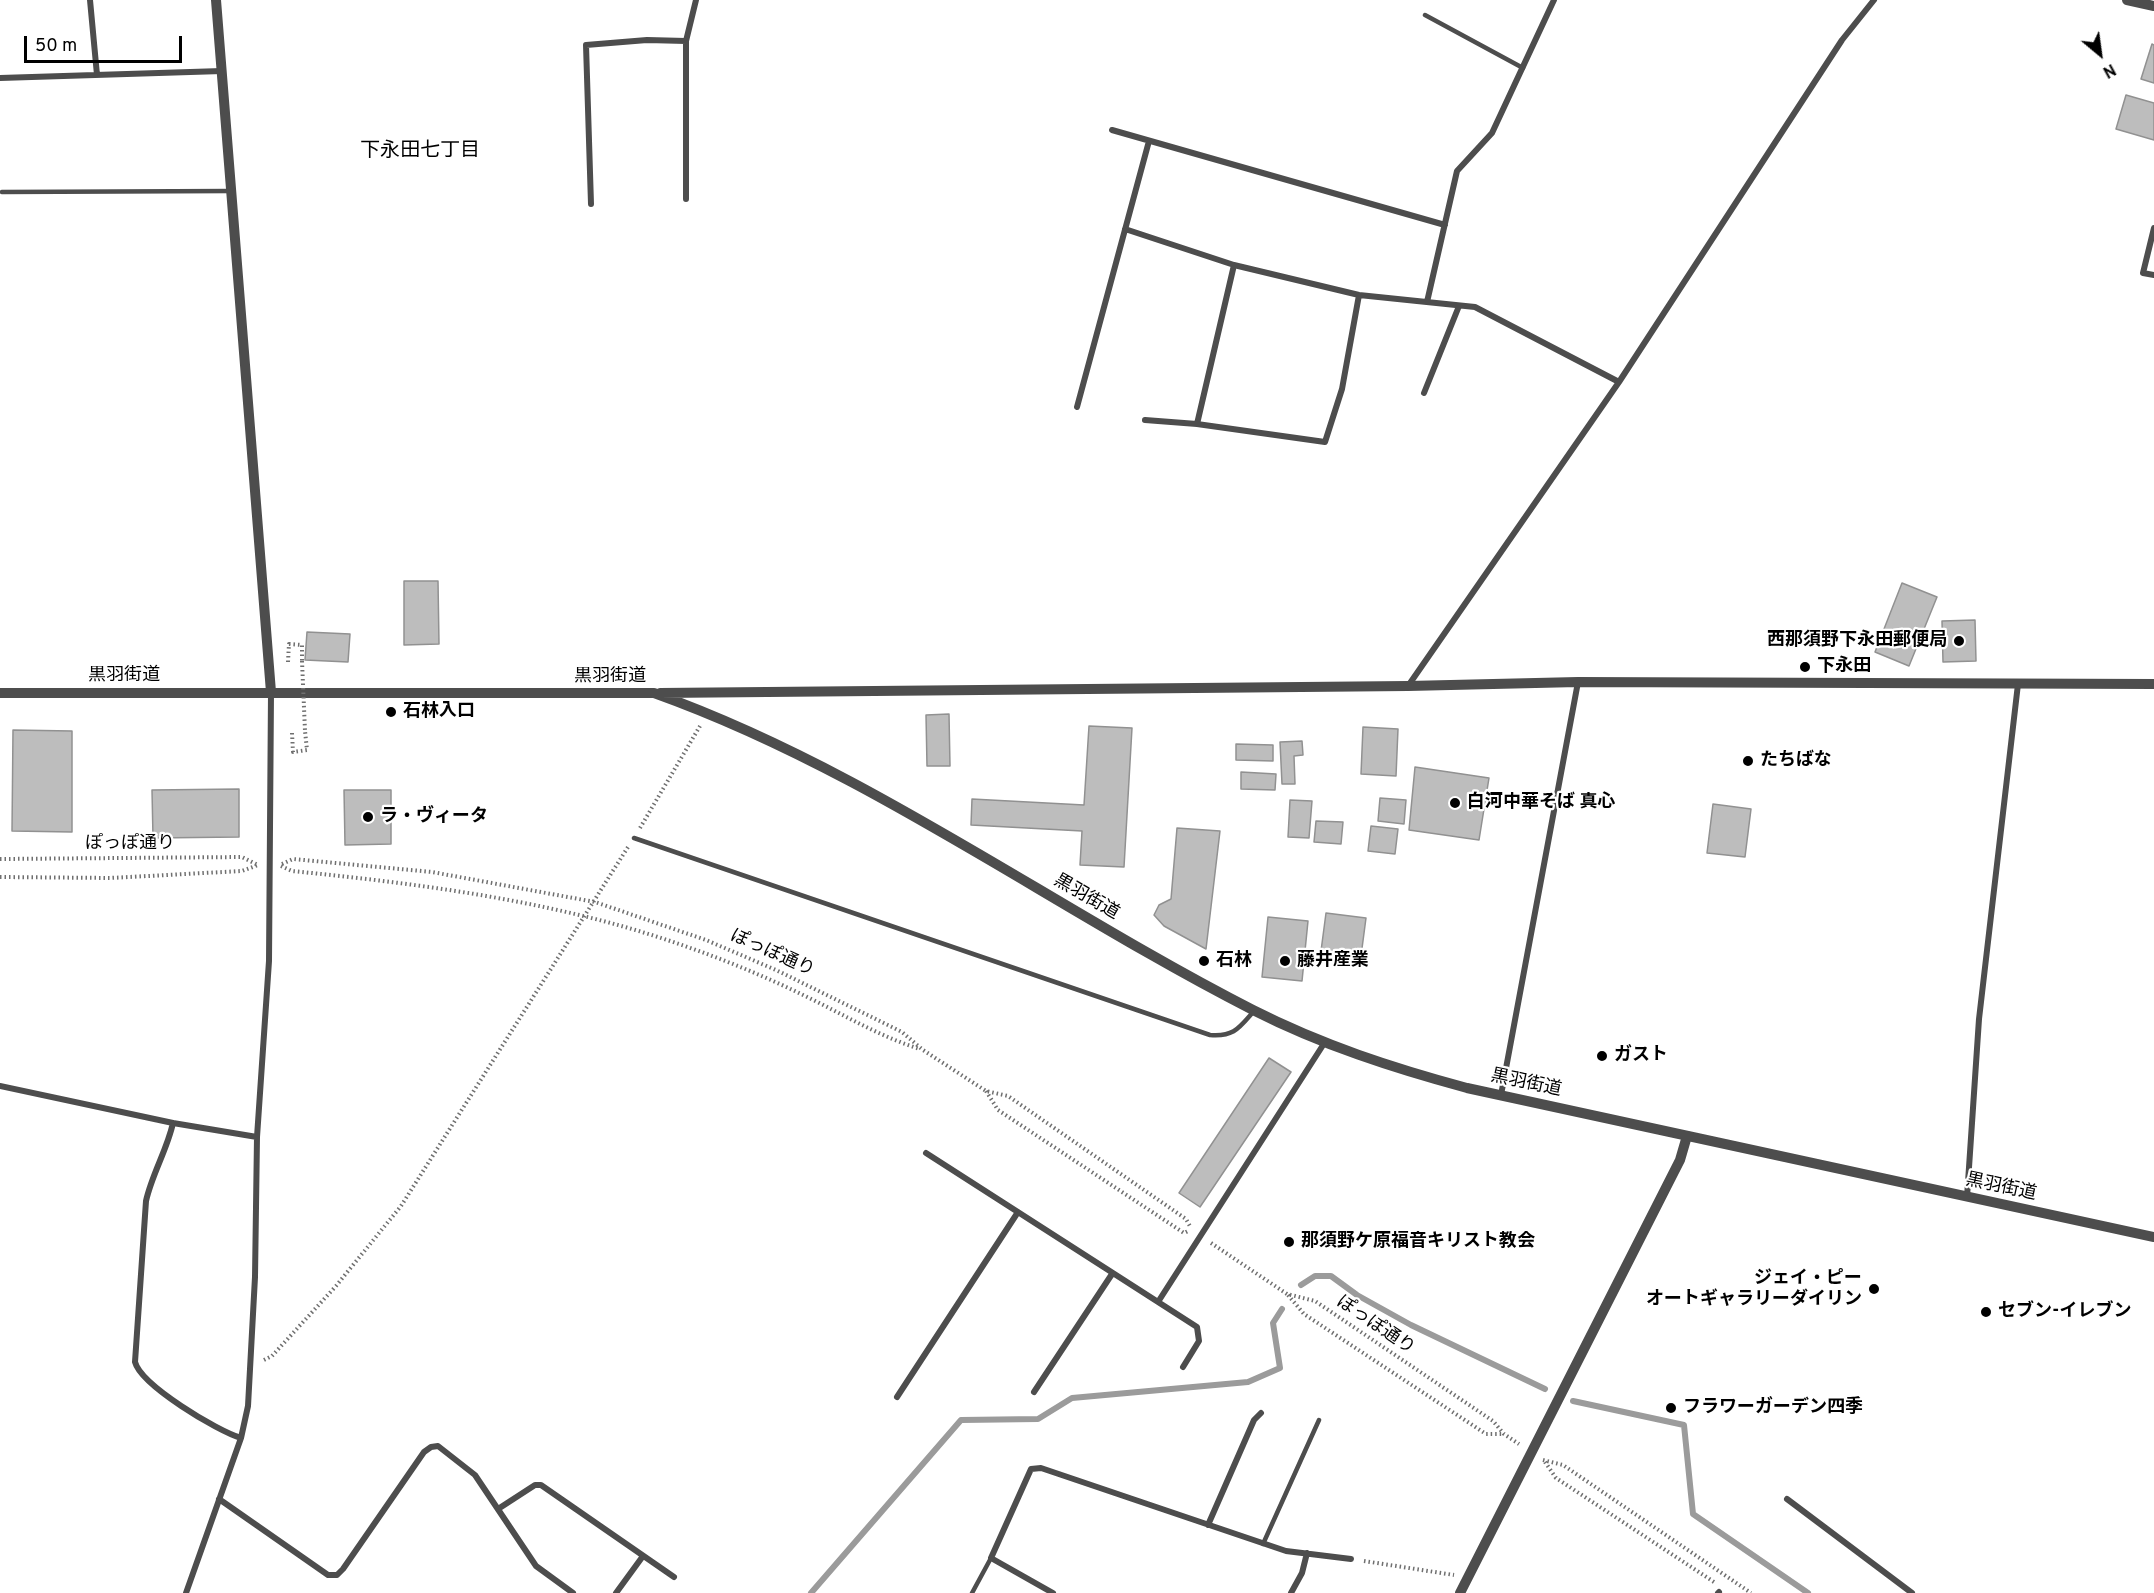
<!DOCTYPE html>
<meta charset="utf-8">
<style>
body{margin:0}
#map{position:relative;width:2154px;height:1593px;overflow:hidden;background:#fff;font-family:Overpass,sans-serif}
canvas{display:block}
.north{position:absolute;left:2070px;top:24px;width:60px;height:60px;-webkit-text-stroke:4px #fff;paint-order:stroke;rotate:151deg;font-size:16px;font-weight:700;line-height:24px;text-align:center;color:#000}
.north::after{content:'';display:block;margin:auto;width:21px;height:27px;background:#000;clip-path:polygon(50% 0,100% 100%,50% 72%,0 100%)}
.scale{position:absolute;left:24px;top:36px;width:158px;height:27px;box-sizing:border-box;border:3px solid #000;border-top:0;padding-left:8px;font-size:18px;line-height:21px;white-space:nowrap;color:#000;-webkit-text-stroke:4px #fff;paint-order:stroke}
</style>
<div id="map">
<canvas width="2154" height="1593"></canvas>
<div class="north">N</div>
<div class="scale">50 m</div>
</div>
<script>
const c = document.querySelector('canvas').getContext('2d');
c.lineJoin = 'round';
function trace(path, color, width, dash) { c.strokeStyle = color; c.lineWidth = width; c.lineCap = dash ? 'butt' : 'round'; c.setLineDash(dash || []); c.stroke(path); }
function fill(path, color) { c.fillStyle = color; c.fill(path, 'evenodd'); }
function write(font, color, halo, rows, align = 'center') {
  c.font = font + ' Overpass,"Noto Sans JP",sans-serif'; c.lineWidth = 4.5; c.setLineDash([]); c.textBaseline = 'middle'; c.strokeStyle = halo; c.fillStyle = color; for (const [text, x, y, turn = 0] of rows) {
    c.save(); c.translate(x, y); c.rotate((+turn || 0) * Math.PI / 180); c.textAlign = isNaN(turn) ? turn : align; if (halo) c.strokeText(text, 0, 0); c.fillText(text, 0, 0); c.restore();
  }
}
const stream = new Path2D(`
 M1301,1285L1315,1276H1331L1357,1295L1411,1325L1545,1389
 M1573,1401L1684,1425L1693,1514L1808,1593
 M811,1593L961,1420L1038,1419L1072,1398L1248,1382L1280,1368L1273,1323L1282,1309`);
const building = new Path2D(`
 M2152,44L2154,45V83L2141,79Z
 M2126,95L2154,103V140L2116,129Z
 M404,581H438L439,644L404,645Z
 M1902,583L1937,597L1909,666L1875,652Z
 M1975,620L1976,661L1943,662L1942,621Z
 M307,632L350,634L348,662L305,660Z
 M949,714L950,766H927L926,715Z
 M1089,726L1132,728L1124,867L1080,865L1082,831L971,825L972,799L1084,805Z
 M1363,727L1398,729L1396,776L1361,774Z
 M13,730L72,731V832L12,831Z
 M1302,741L1303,755L1294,756L1295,784H1282L1280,742Z
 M1236,744L1273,745V761L1236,760Z
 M1415,767L1489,778L1479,840L1409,830Z
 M1241,772L1276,774L1275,790L1241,789Z
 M239,789V837L153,838L152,790Z
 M344,790H391V844L345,845Z
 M1380,798L1406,800L1404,824L1378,821Z
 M1290,800L1312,801L1309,838L1288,837Z
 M1713,804L1751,809L1745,857L1707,853Z
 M1316,821L1343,822L1341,844L1314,842Z
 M1371,826L1398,829L1395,854L1368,851Z
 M1177,828L1220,831L1206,949L1164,926L1154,915L1159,905L1171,899Z
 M1326,913L1366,918L1361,956L1321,951Z
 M1268,917L1308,921L1302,981L1262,977Z
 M1269,1058L1291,1072L1200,1207L1179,1193Z`);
const path = new Path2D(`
 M288,662L289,644L302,645V661
 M292,733L293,752L307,750L305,731
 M640,828L700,726
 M0,859L242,857L258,865
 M282,864L293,859L432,872L595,902L706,940L776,970L902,1032L923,1050L986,1091L1008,1096L1186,1219L1191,1228
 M281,866L292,871C422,884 555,901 679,944C720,958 762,975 801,994C841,1013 878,1036 920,1049
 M0,877L110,878L242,871L258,865
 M986,1091L998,1110L1184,1233L1188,1231
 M1211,1243L1287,1294L1315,1301L1493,1421L1504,1434L1519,1444
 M1288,1295L1304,1314L1486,1434H1503
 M264,1360L272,1356L336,1286L401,1206L628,847
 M1543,1460L1563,1465L1751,1593
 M1545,1462L1556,1478L1714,1582
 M1364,1561L1454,1575`);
const service = new Path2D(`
 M1425,15L1523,68
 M2,192L231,191
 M634,838L1210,1035C1234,1037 1239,1028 1254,1011
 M1263,1544L1319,1420
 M972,1593L991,1558`);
const minor = new Path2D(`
 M90,0L97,75
 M0,78L222,71
 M1112,130L1445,225
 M686,199V41L696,0
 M591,204L586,45L647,40L686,41
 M2154,228L2143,273L2154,275
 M1125,229L1234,265
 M1427,302L1457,171L1492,133L1554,0
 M1424,393L1459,306
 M1077,407L1149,141
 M1145,420L1197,424L1325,442L1342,389L1359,295
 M1197,424L1234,265L1359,295L1475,307L1619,382
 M1408,686L1619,382L1842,40L1874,0
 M0,1086L173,1123L257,1137
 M1501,1095L1578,682
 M173,1123C167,1150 152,1174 146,1201L135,1362C141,1385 217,1431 241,1438
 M926,1153L1197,1327L1199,1341L1183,1367
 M1967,1197L1979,1019L2018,684
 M1158,1302L1325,1042
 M1034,1392L1112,1274
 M897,1397L1018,1212
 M219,1499L328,1575H337L343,1569L424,1452L431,1447L438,1446L475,1475L536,1566L573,1593
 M1787,1499L1912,1593
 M498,1509L535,1485H541L674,1577
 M1208,1525L1254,1420L1261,1413
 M186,1593L241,1438L248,1406L255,1277L257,1137L269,961L271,693
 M616,1593L643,1556
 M1053,1593L991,1558L1031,1469L1041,1468L1286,1551L1351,1559
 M1291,1593L1302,1573L1307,1553
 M1718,1593L1719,1592`);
const tertiary = new Path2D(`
 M216,0L271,692
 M2127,0L2154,6
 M0,693H654C867,769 1053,908 1253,1010C1322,1045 1393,1068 1467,1088L2154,1237
 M660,693L1408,686L1578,682L2154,684
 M1460,1593L1680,1160L1687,1136`);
const pathBridge = new Path2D(`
 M302,661L305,731`);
const markers = [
 [1959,641,6,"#000"],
 [1805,667,6,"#000"],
 [391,712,6,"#000"],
 [1748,761,6,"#000"],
 [1455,803,6,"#000"],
 [368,817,6,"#000"],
 [1204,961,6,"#000"],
 [1285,961,6,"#000"],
 [1602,1056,6,"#000"],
 [1289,1242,6,"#000"],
 [1874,1289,6,"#000"],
 [1986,1312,6,"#000"],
 [1671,1408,6,"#000"]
];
const poiNames = [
 ["西那須野下永田郵便局",1947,641,"right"],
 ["下永田",1817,667],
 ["石林入口",403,712],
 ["たちばな",1760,761],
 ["白河中華そば 真心",1467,803],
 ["ラ・ヴィータ",380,817],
 ["石林",1216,961],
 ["藤井産業",1297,961],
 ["ガスト",1614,1056],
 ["那須野ケ原福音キリスト教会",1301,1242],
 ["ジェイ・ピー",1862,1279,"right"],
 ["オートギャラリーダイリン",1862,1300,"right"],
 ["セブン-イレブン",1998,1312],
 ["フラワーガーデン四季",1683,1408]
];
const streetNames = [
 ["黒羽街道",124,676],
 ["黒羽街道",610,677],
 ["ぽっぽ通り",130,844],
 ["黒羽街道",1086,898,30],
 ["ぽっぽ通り",772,954,24],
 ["黒羽街道",1526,1084,12],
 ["黒羽街道",2001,1188,12],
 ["ぽっぽ通り",1375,1326,34]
];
const neighbourhoodNames = [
 ["下永田七丁目",420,152]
];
trace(stream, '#9b9b9b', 6);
fill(building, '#bdbdbd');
trace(building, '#919191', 1.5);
trace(path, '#6f6f6f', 4, [1.5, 3]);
trace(service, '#4d4d4d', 4.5);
trace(minor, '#4d4d4d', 6);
trace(tertiary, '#4d4d4d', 10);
trace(pathBridge, '#6f6f6f', 4, [1.5, 3]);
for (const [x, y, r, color] of markers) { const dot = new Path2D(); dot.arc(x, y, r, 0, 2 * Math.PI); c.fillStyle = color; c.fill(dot); trace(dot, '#fff', 2); }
write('bold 18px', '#000', '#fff', poiNames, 'left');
write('18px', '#000', '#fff', streetNames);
write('20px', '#000', '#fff', neighbourhoodNames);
</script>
